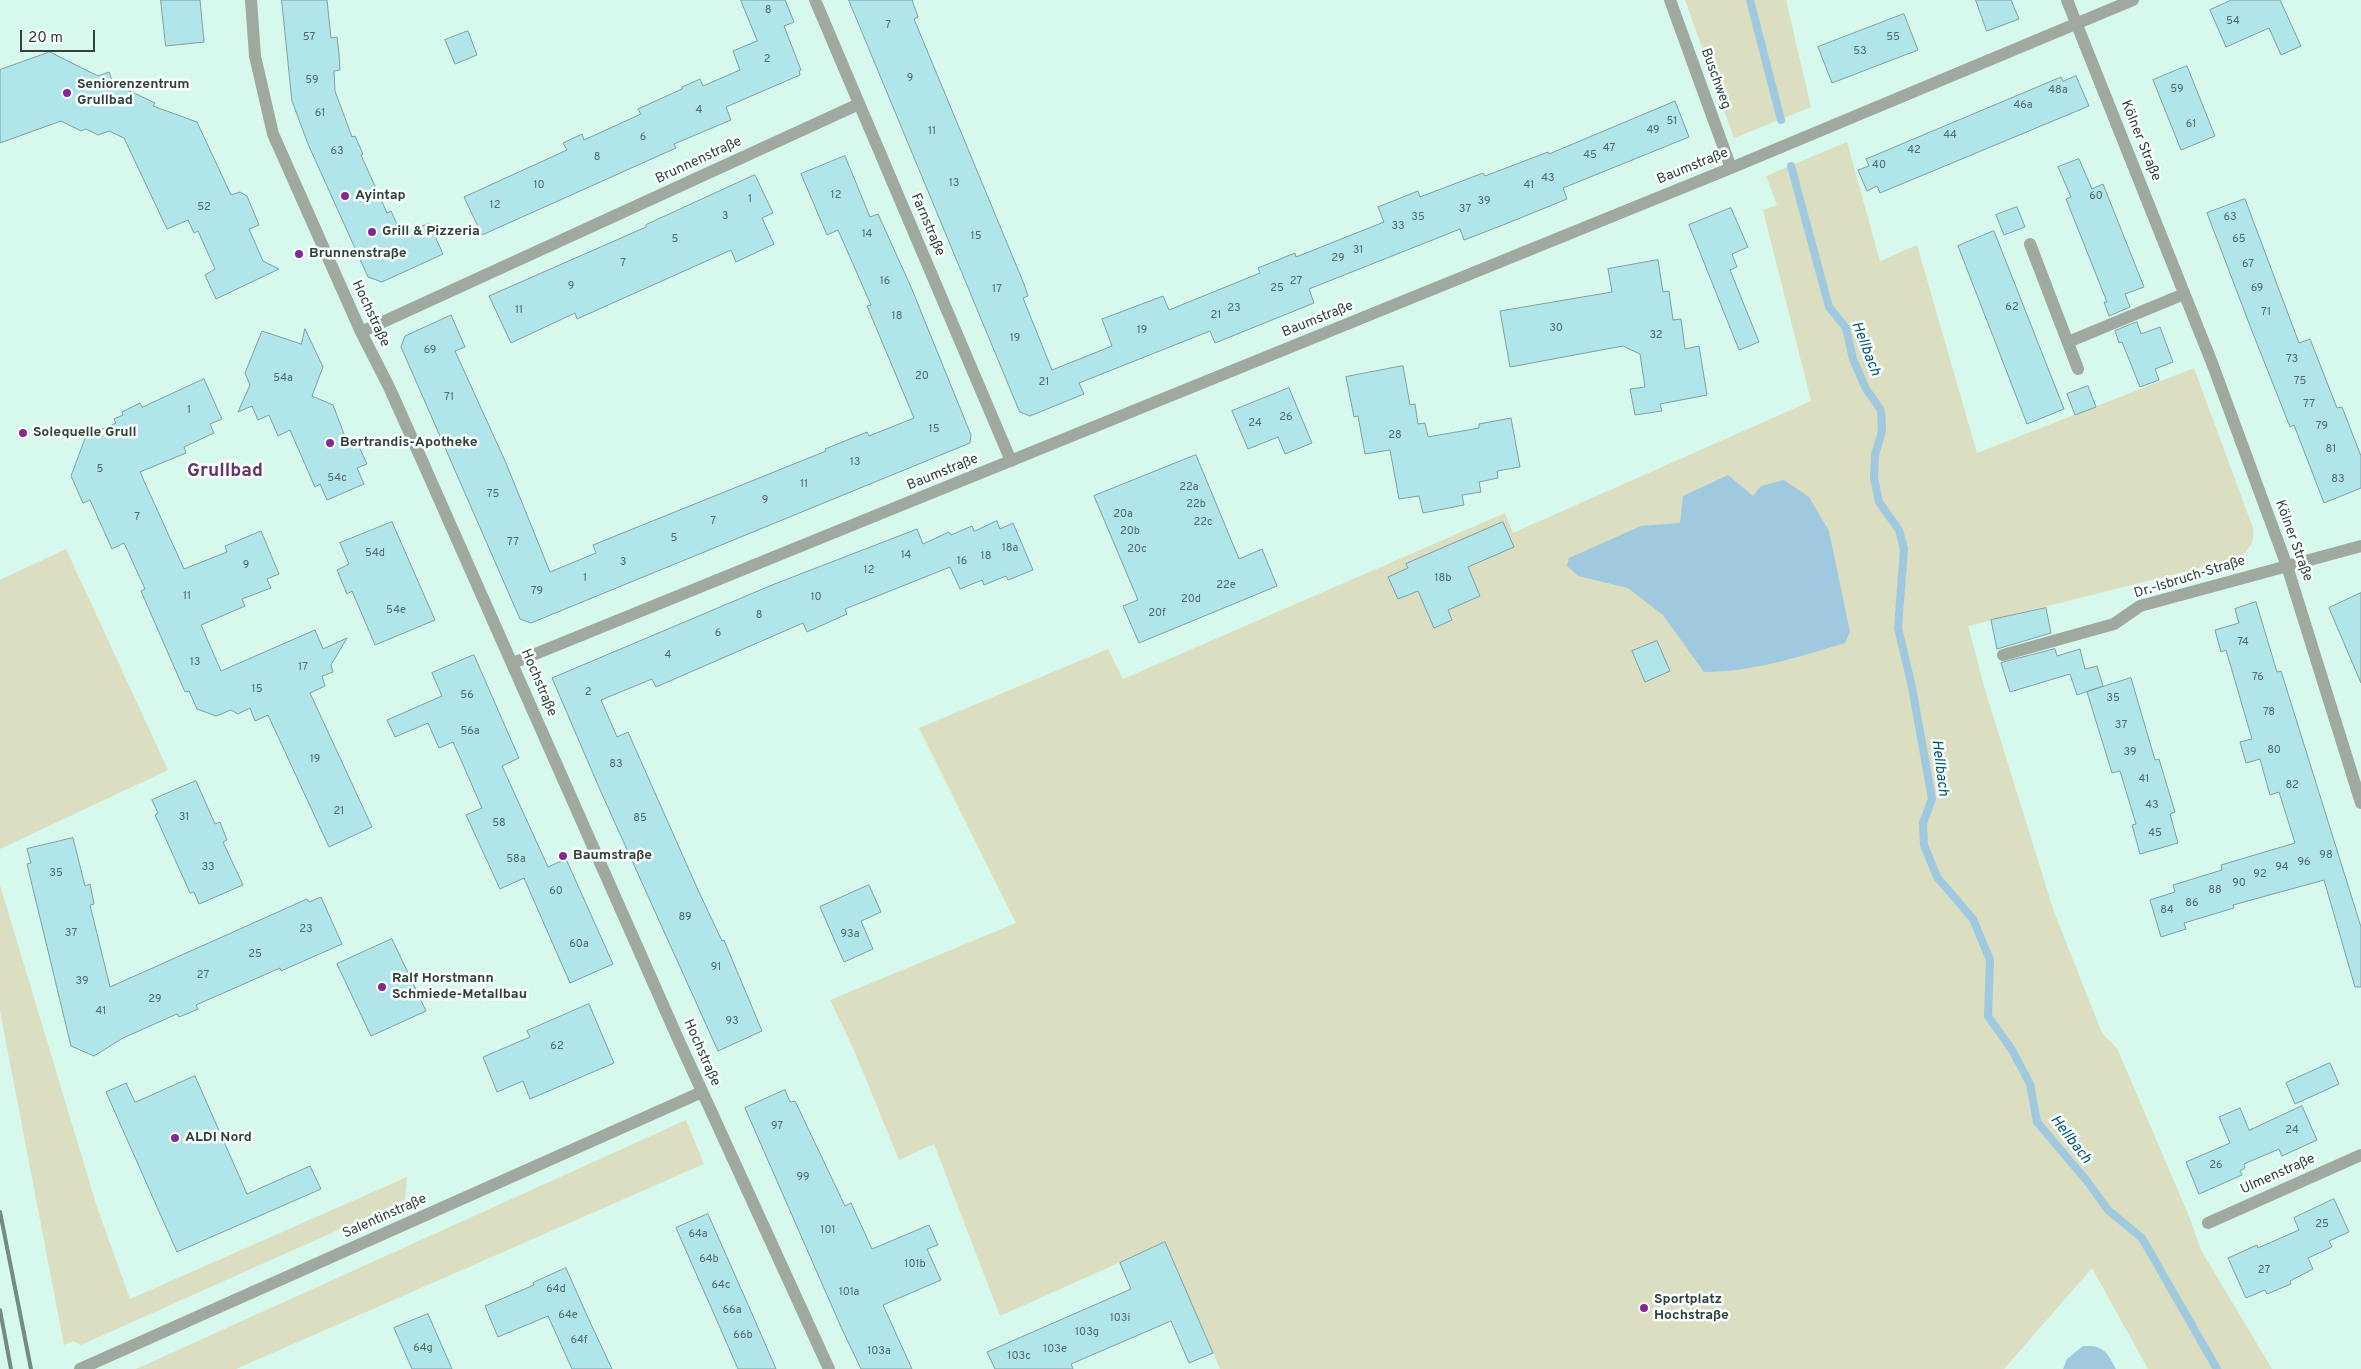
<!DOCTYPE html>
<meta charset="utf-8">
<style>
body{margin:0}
#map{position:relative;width:2361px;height:1369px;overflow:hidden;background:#d7f9ed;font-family:Overpass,sans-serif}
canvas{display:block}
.scale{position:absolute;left:20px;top:30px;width:75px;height:22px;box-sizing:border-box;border:2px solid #33403b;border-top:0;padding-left:6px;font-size:15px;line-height:18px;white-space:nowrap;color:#33403b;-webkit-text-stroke:4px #f8fffd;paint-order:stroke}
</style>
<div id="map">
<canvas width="2361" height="1369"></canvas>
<div class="scale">20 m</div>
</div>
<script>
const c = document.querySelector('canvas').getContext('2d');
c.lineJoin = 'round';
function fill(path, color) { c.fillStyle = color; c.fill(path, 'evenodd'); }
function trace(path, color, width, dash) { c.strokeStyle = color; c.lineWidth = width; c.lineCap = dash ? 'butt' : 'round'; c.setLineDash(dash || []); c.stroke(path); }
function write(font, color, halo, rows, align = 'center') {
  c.font = font + ' Overpass,sans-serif'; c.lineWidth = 5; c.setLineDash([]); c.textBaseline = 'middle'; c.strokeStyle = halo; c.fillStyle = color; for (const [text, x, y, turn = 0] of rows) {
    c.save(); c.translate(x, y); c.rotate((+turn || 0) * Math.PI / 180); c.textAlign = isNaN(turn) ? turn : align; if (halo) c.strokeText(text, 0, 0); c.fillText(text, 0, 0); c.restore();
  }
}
const green = new Path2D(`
 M1685,0H1786L1811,107L1734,138Z
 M1847,142L1880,261L1917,245L1977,453L2194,368L2253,528C2255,542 2250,549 2239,558L1968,626L1986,693L2054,912L2102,1033L2117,1048L2189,1216L2201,1250L2272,1369H2148L2092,1268L2004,1369H1220L1165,1242L1000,1316L934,1144L899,1160L854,1050L830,1000L1016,923L919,728L1108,649L1123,679L1505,513L1513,533L1811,401L1763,210L1777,205L1766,176Z
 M66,549L168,770L0,849V580Z
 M0,885L97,1207L130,1299L407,1177L405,1200L81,1345L73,1341L64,1345L0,1011Z
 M686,1120L704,1164L236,1369H136Z`);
const water = new Path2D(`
 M1728,475L1753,496L1761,486L1784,480L1809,497L1829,531L1850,632L1845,643C1798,657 1753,672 1704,672L1663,615L1628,588L1578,576L1567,566L1569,558L1641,526L1680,523L1683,496Z
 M2083,1346C2104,1345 2107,1352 2116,1369H2063L2067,1359Z`);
const stream = new Path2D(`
 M1750,0L1781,120
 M1791,166L1829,307L1846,328L1853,359L1866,389L1881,410L1882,431L1875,455L1874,478L1879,502L1899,530L1904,549L1898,628L1912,687L1932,799L1923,823L1924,845L1937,877L1973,919L1990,960L1988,1016L2012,1050L2030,1084L2037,1122L2087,1181L2108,1210L2142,1238L2217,1369`);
const building = new Path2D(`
 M161,0H200L204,42L166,46Z
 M282,0H327L331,38L337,37L339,54L340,70L334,71L335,91L352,137L355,136L363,154L361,155L387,213L391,211L402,235L429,223L443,254L382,282L368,277L308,144L292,101Z
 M741,0H785L794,22L784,26L801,70L799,71L800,75L726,107L731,120L674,144L676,148L482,235L464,197L567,150L563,143L582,134L584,140L641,114L638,109L682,89V87L700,79L703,86L740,70L733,51L757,41Z
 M849,0H912L918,17L914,19L1024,284L1028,296L1023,298L1052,370L1112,346L1102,319L1163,296L1169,310L1260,273L1258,268L1295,253L1296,257L1384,222L1378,207L1418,191L1420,197L1483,173L1485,176L1548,152L1549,154L1675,101L1689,137L1563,188L1567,199L1503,225L1464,240L1460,229L1309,289L1314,303L1215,343L1210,331L1079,383L1084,394L1030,416L1020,412Z
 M1976,0H2011L2019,19L1987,31Z
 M2232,0H2280L2301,46L2281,55L2269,28L2226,47L2210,10Z
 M1904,14L1918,50L1832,83L1818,47Z
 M468,31L477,55L455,64L445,40Z
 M50,52L98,76L109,72L113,83L155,103L153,106L197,122L231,195L240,192L247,196L259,225L249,229L263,261L279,269L216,299L205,275L215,269L198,231L194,233L188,220L167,229L124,138L109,131L98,135L86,129L81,131L61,121L0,143V70Z
 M2187,66L2215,136L2181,150L2153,80Z
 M2076,76L2089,106L1880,193L1877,186L1867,191L1858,170L1869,166L1866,159L2061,77L2063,81Z
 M845,156L870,217L878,214L911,287L971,435L970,443L531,623L520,619L401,347L405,336L451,315L465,347L455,351L506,463L550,572L596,553L593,545L826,451L825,449L867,432L869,436L914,418L867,306L871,305L838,230L827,235L801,174Z
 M2079,159L2092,189L2103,184L2144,287L2125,294L2130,307L2109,316L2104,302H2107L2066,199L2071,197L2058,167Z
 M755,175L773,213L762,218L774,244L736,262L731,250L577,319L575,313L511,343L489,296L646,227V225Z
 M2245,199L2299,343L2310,339L2337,408L2342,407L2361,456V488L2324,503L2294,425L2290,427L2252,331L2207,213Z
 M2017,207L2025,227L2004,235L1996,215Z
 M1731,208L1748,247L1732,254L1737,267L1730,270L1759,342L1739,350L1689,225Z
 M1994,231L2064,409L2027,424L1958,246Z
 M1658,260L1663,292L1669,291L1673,320L1681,319L1685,349L1699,346L1707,395L1660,404L1662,411L1635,415L1630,389L1645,387L1640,354L1623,346L1510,367L1500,311L1612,292L1608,269Z
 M2137,322L2141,334L2160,327L2173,362L2155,369L2159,380L2140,387L2122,342L2119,343L2115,331Z
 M305,329L323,367L312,396L333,405L347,442L355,438L367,464L357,468L364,484L327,500L320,484L315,487L290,430L278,436L269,415L258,420L252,406L238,412L250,385L245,373L262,331L301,344Z
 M1403,366L1410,405L1415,404L1418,424L1425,423L1428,437L1479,428V424L1511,418L1520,467L1497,471L1498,478L1479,482L1481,492L1462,495L1464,505L1423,513L1419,496L1399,499L1390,450L1365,454L1358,416L1354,417L1346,377Z
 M204,379L222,419L210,424L214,433L184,447L186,453L140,472L184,569L227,552L225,546L261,531L279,574L267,579L271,588L242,599L245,606L201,625L221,671L315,630L323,649L347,638L331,665L333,672L322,676L325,686L310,693L372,827L329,847L268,715L255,721L250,708L238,714L231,710L216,716L197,709L189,691L185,692L141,591L145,589L124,543L112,549L90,500L83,503L71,476L86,436L116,423L114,419L123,415L122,412L140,403L142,407Z
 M2088,386L2096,407L2075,415L2067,394Z
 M1289,388L1312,443L1285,454L1278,437L1248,449L1232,411Z
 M1196,455L1239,559L1262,549L1277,586L1139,643L1123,606L1138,600L1094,496Z
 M997,521L1000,529L1013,523L1033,570L1008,580L1006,576L984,585L982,580L960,589L950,567L845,609L847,614L807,632L803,623L656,687L652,679L601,700L617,737L628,732L698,890L722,941L724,940L762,1031L718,1051L601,792L552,678L772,585L917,529L923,544L949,532L951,535L972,526L974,531Z
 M392,522L435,620L375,645L352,591L347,594L337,570L349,564L340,543Z
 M1503,522L1514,547L1468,567L1480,596L1448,610L1452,620L1434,628L1418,591L1398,599L1388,577L1408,568L1406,564Z
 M2361,593V683L2329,608Z
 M2256,602L2277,672L2281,671L2361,927V987H2355L2324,880L2233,905L2234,908L2184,923L2186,929L2161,937L2150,900L2175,892L2173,885L2222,870L2221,865L2295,843L2279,792L2270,795L2260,759L2246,763L2240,742L2252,739L2226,650L2221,652L2215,630L2239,623L2235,609Z
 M2046,608L2051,633L1997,649L1991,620Z
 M1657,641L1670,671L1645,682L1632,651Z
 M2055,649L2057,656L2080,649L2085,669L2097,666L2103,686L2077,695L2070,674L2010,692L2001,663Z
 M474,655L519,758L502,766L548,867L566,859L613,964L570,983L524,878L500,889L466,815L482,808L453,742L439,748L428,723L395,737L387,720L442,696L432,673Z
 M2131,678L2155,760L2159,759L2175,812L2170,814L2178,843L2140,854L2132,825L2136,824L2120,771L2112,773L2087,692Z
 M196,781L215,824L220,822L227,840L223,842L243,885L199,904L194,892L190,893L169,846L155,815L158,813L152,800Z
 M73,838L85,886L90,884L94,904L90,905L110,987L307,899L309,902L321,897L342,944L281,971L280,968L196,1005L198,1009L189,1013L179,1017L177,1014L123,1038L94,1056L71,1046L27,864L31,863L27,849Z
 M869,885L881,912L861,921L873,949L844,962L820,907Z
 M392,939L426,1011L371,1036L337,964Z
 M589,1004L614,1063L530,1099L523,1081L497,1092L483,1057L530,1037L527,1031Z
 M2330,1063L2339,1084L2295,1104L2286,1083Z
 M195,1076L247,1194L310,1166L321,1189L177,1252L106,1092L126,1083L135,1102Z
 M785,1090L790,1102L795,1101L845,1206L851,1203L872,1249L929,1225L938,1245L927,1249L941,1280L883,1305L912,1369H861L841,1327L745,1108Z
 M2302,1106L2317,1140L2282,1156L2279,1149L2244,1164L2245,1168L2240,1171L2242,1175L2199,1194L2186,1162L2230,1143L2219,1117L2240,1108L2249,1130Z
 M2334,1199L2349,1232L2329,1241L2332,1247L2308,1258L2313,1269L2290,1281L2291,1284L2267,1294L2265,1290L2246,1298L2228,1258L2257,1245L2258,1248L2299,1230L2294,1218Z
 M708,1214L753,1316L776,1369H738L714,1314L676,1228Z
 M1165,1242L1213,1353L1189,1363L1171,1321L1071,1364L1073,1369H995L987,1352L1131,1289L1120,1263Z
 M566,1268L589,1320L612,1369H572L548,1316L498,1337L485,1306L534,1285L533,1283Z
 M428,1314L452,1369H412L394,1328Z`);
const minor = new Path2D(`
 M251,0L255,56L273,134L361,332L389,387L424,465L679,1041L829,1369
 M815,0L1011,461
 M1670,0L1731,168
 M2067,0L2212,363L2287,566L2361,803
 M2030,244L2078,369
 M361,332L859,104
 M2068,342L2184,294
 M2003,655L2114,624L2140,606L2361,546
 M513,663L1731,168L2133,0
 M2208,1223L2361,1155
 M80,1369L702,1092`);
const rail = new Path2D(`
 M0,1212L31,1369
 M0,1310L11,1369`);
const markers = [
 [67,93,5,"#842894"],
 [345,196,5,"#842894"],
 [372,232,5,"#842894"],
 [299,254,5,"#842894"],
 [23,433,5,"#842894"],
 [330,443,5,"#842894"],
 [563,856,5,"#842894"],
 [382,987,5,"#842894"],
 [175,1138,5,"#842894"],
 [1644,1308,5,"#842894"]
];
const numberNames = [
 ["8",768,11],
 ["54",2233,22],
 ["7",888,26],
 ["57",309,38],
 ["55",1893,38],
 ["53",1860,52],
 ["2",767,60],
 ["9",910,79],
 ["59",312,81],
 ["59",2177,90],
 ["48a",2058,91],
 ["46a",2023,106],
 ["4",699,111],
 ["61",320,114],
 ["51",1672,122],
 ["61",2191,125],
 ["49",1653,131],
 ["11",932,132],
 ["44",1950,136],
 ["6",643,138],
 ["47",1609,149],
 ["42",1914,151],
 ["63",337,152],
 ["45",1590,156],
 ["8",597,158],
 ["40",1879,166],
 ["43",1548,179],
 ["13",954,184],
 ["10",539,186],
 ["41",1529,186],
 ["12",836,196],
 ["60",2096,197],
 ["1",750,200],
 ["39",1484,202],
 ["12",495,206],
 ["52",204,208],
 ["37",1465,210],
 ["3",725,217],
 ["35",1418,218],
 ["63",2230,218],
 ["33",1398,227],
 ["14",867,235],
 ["15",976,237],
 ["5",675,240],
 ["65",2239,240],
 ["31",1358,251],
 ["29",1338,259],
 ["7",623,264],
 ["67",2248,265],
 ["16",885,282],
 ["27",1296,282],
 ["9",571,287],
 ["25",1277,289],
 ["69",2257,289],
 ["17",997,290],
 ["62",2012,308],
 ["23",1234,309],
 ["11",519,311],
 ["71",2266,313],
 ["21",1216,316],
 ["18",897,317],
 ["30",1556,329],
 ["19",1142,331],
 ["32",1656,336],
 ["19",1015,339],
 ["69",430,351],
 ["73",2292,360],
 ["20",922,377],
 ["54a",283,379],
 ["75",2300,382],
 ["21",1044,383],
 ["71",449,398],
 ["77",2309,405],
 ["1",189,411],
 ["26",1286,418],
 ["24",1255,424],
 ["79",2322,427],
 ["15",934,430],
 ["28",1395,436],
 ["81",2331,450],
 ["13",855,463],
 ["5",100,470],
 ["54c",337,479],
 ["83",2338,480],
 ["11",804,485],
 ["22a",1189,488],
 ["75",493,495],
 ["9",765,501],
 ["22b",1196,505],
 ["20a",1123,515],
 ["7",137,518],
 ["7",713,522],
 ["22c",1203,523],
 ["20b",1130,532],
 ["5",674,539],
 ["77",513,543],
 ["18a",1010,549],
 ["20c",1137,550],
 ["54d",375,554],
 ["14",906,556],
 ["18",986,557],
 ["16",962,562],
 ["3",623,563],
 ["9",246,566],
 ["12",869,571],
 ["1",585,579],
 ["18b",1443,579],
 ["22e",1226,586],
 ["79",537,592],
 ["11",187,597],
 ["10",816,598],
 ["20d",1191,600],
 ["54e",396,611],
 ["20f",1157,614],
 ["8",759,616],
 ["6",718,634],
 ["74",2243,643],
 ["4",668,656],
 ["13",195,663],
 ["17",303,668],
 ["76",2258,678],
 ["15",257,690],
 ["2",588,693],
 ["56",467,696],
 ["35",2113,699],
 ["78",2269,713],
 ["37",2121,726],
 ["56a",470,732],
 ["80",2274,751],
 ["39",2130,753],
 ["19",315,760],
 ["83",616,765],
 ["41",2144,780],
 ["82",2292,786],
 ["43",2152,806],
 ["21",339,812],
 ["31",184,818],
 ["85",640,819],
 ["58",499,824],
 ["45",2155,834],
 ["98",2326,856],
 ["58a",516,860],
 ["96",2304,863],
 ["33",208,868],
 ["94",2282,868],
 ["35",56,874],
 ["92",2260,875],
 ["90",2239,884],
 ["88",2215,891],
 ["60",556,892],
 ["86",2192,904],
 ["84",2167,911],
 ["89",685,918],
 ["23",306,930],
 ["37",71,934],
 ["93a",850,935],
 ["60a",579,945],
 ["25",255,955],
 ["91",716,968],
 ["27",203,976],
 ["39",82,982],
 ["29",155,1000],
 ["41",101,1012],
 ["93",732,1022],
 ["62",557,1047],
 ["97",777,1127],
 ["24",2292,1131],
 ["26",2216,1166],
 ["99",803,1178],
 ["25",2322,1225],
 ["101",828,1231],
 ["64a",698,1235],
 ["64b",709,1260],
 ["101b",915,1265],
 ["27",2264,1271],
 ["64c",721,1286],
 ["64d",556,1290],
 ["101a",849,1293],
 ["66a",732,1311],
 ["64e",568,1316],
 ["103i",1120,1319],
 ["103g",1087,1333],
 ["66b",743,1336],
 ["64f",579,1341],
 ["64g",423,1349],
 ["103e",1055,1350],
 ["103a",879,1352],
 ["103c",1019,1357]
];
const streetNames = [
 ["Buschweg",1715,79,70],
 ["Kölner Straße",2140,141,68],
 ["Brunnenstraße",699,161,-25],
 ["Baumstraße",1693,167,-22],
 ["Farnstraße",927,225,67],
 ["Hochstraße",370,314,65],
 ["Baumstraße",1318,320,-22],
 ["Baumstraße",943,473,-22],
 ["Kölner Straße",2293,541,70],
 ["Dr.-Isbruch-Straße",2190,578,-17],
 ["Hochstraße",538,683,67],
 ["Hochstraße",701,1053,66],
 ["Ulmenstraße",2278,1175,-24],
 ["Salentinstraße",385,1217,-24]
];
const poiNames = [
 ["Seniorenzentrum",77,85],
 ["Grullbad",77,101],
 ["Ayintap",355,196],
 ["Grill & Pizzeria",382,232],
 ["Brunnenstraße",309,254],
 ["Solequelle Grull",33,433],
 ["Bertrandis-Apotheke",340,443],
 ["Baumstraße",573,856],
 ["Ralf Horstmann",392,979],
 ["Schmiede-Metallbau",392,995],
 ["ALDI Nord",185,1138],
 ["Sportplatz",1654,1300],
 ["Hochstraße",1654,1316]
];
const waterNames = [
 ["Hellbach",1865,349,69],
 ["Hellbach",1939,768,83],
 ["Hellbach",2070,1140,52]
];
const districtNames = [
 ["Grullbad",225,472]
];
fill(green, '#dbdec1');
fill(water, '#9fc9df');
trace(stream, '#9fc9df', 8);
fill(building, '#b0e5e9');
trace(building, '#7da0a3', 1);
trace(minor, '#a0a99f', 12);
trace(rail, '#748a82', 4);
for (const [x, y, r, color] of markers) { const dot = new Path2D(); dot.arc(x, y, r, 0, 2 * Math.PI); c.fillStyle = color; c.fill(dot); trace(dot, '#f8fffd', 2); }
write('11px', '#526966', null, numberNames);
write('14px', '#33403b', '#f8fffd', streetNames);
write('bold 14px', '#33403b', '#f8fffd', poiNames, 'left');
write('italic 15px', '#025472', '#f8fffd', waterNames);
write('bold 19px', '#63366b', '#f8fffd', districtNames);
</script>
